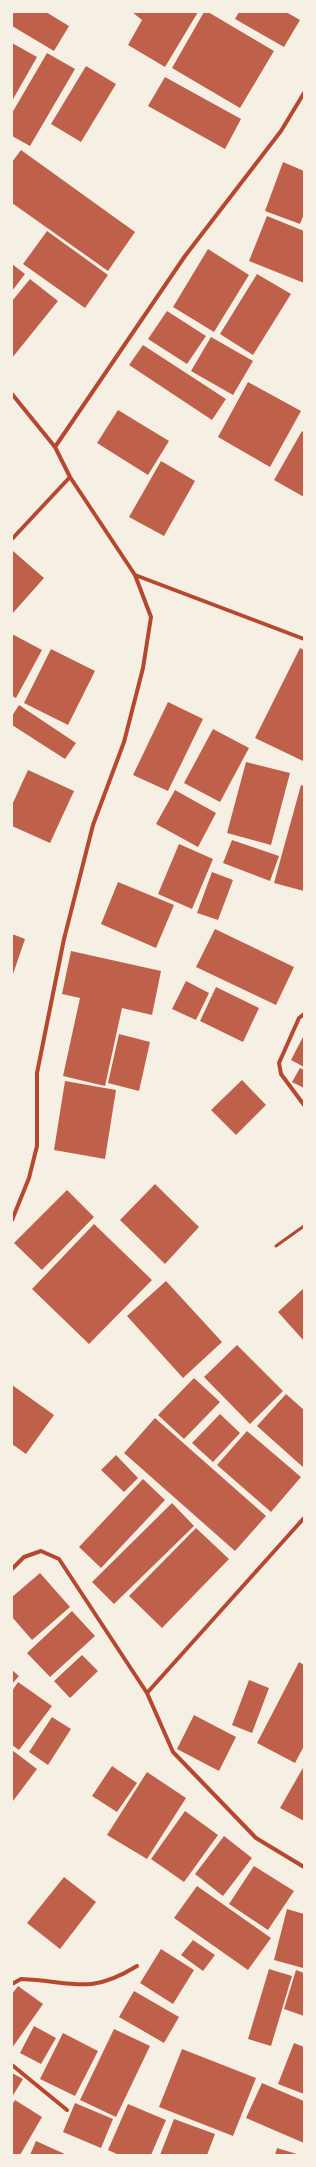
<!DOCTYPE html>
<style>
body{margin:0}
#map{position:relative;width:316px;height:2167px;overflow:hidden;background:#f6efe4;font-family:Karla,sans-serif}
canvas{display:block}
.frame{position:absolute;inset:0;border:13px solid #f6efe4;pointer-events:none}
</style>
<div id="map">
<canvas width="316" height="2167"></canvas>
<div class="frame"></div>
</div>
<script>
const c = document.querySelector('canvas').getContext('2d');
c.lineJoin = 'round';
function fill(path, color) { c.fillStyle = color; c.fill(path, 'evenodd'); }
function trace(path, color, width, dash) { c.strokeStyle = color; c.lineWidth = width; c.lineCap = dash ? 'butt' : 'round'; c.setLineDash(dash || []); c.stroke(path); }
const building = new Path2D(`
 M14,12H46L69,26L54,51L12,26V15Z
 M132,12H198L165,67L128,45L142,20Z
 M204,12H208L274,51L240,108L172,68Z
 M239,12H286L300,20L284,47L235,19Z
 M12,43L37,57L12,101Z
 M47,53L75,69L30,146L12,136V113Z
 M86,66L116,84L81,142L51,124Z
 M165,77L241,119L225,149L148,106Z
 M21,150L135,232L108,271L12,203V162Z
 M283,162L304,171V214L300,224L265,211Z
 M267,216L304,231V283L249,261Z
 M47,231L108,275L85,308L23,264Z
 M208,249L249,275L214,332L173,307Z
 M12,264L25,274L12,291Z
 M257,274L291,294L253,355L220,334Z
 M30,279L58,301L12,358V301Z
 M167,311L206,336L187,364L148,339Z
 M211,337L253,361L233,395L191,371Z
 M143,345L226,399L212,420L129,365Z
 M248,382L301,411L270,467L218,437Z
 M118,410L169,441L148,475L97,443Z
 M302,431L304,433V497L274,480Z
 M161,461L195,481L164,536L129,517Z
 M13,551L44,578L12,614V552Z
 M12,634L42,650L16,698L12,696Z
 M300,648L304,650L303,761L255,738Z
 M51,649L95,671L68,725L24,703Z
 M168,702L203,719L168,791L133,775Z
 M19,705L76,743L65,759L12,725V716Z
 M213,729L249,748L220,802L184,783Z
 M246,762L290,773L271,845L227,833Z
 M28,770L74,791L50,843L12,826V805Z
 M301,785L304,786V891L274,883Z
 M175,790L216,813L198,847L156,824Z
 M232,840L279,856L270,881L223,863Z
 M179,844L213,859L192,909L158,894Z
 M212,872L233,880L218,920L197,913Z
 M118,882L174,905L156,948L101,924Z
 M215,929L294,967L276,1005L196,967Z
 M12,934L25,939L12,977Z
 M71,951L161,971L152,1015L122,1008L105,1086L63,1076L80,998L62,994Z
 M186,981L209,993L196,1020L172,1009Z
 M216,987L259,1008L243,1042L200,1021Z
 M119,1034L150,1042L139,1091L108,1083Z
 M304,1035V1067L291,1060Z
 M300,1068L304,1070V1088L292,1082Z
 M242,1080L266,1105L236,1135L211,1110Z
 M65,1081L116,1090L105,1159L54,1150Z
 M155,1184L199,1227L165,1264L120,1220Z
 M67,1190L94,1217L42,1270L14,1243Z
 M94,1224L152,1280L89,1344L32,1289Z
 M166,1281L222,1342L183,1378L127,1316Z
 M304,1288V1341L278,1312Z
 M237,1345L283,1391L250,1424L204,1377Z
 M194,1378L220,1402L184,1439L158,1415Z
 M12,1385L54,1415L26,1454L12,1444Z
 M286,1394L304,1410V1468L257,1426Z
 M220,1414L240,1433L213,1462L192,1443Z
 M155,1418L266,1516L235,1551L124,1453Z
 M247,1431L301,1477L271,1512L217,1465Z
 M116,1455L138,1478L124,1492L101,1470Z
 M143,1479L165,1500L101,1568L79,1547Z
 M172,1503L194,1526L114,1604L92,1582Z
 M196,1528L229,1559L162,1628L129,1596Z
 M40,1573L70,1607L32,1640L12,1617V1597Z
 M72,1611L95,1636L50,1677L27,1653Z
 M82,1655L98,1671L70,1698L54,1681Z
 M299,1662L304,1665V1746L295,1763L257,1743Z
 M12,1670L19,1676L12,1684Z
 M249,1680L269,1688L252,1733L232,1725Z
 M18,1682L52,1706L19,1750L12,1745V1691Z
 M194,1715L236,1737L219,1771L177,1749Z
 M52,1717L71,1729L48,1765L29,1752Z
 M12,1750L37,1769L13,1801L12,1800Z
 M112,1766L137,1783L117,1812L92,1796Z
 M304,1766V1821L280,1808Z
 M147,1772L186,1798L147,1859L107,1835Z
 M185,1811L218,1835L184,1882L151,1859Z
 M224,1836L252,1858L223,1896L195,1874Z
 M254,1866L294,1891L268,1930L229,1904Z
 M64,1877L96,1902L60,1949L27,1923Z
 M197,1886L271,1938L248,1970L174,1918Z
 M287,1909L304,1914L303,1968L274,1960Z
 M193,1940L215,1955L203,1971L181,1955Z
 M161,1949L194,1970L173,2004L140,1983Z
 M269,1969L292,1976L271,2046L248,2039Z
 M296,1970L304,1973V2016L284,2009Z
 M18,1986L43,2004L12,2048V1994Z
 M134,1991L179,2017L164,2043L119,2017Z
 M34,2026L56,2038L41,2064L20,2053Z
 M114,2029L150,2046L116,2117L80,2100Z
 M63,2033L98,2051L75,2096L40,2079Z
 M294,2043L304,2047V2094L278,2084Z
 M182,2049L256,2078L233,2136L159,2107Z
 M12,2073L23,2079L12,2097Z
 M262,2083L304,2101V2143L246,2118Z
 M15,2100L42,2117L20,2155H12V2105Z
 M75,2103L113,2119L101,2148L63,2132Z
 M128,2104L166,2120L151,2155H119L108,2150Z
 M174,2119L215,2134L207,2155H160Z
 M36,2141L67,2155H30Z
 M277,2148L300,2155H275Z`);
const service = new Path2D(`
 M276,1246L304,1226`);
const minor = new Path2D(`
 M12,394L55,447L70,477L135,575L151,617L143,668L124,742L93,825L64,939L37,1073V1146L29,1178L12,1220
 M55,447L185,256L281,131L304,93
 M12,539L70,477
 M135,575L304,639
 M304,1014L299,1018L279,1063L281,1074L304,1105
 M12,1569L24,1557L41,1551L59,1559L147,1693L173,1752L256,1838L304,1867
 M147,1693L304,1518
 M12,1984L21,1979C73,1981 88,1996 137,1966
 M12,2065L67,2110`);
fill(building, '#bf614a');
trace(service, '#b5482f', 3);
trace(minor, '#b5482f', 4);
</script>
